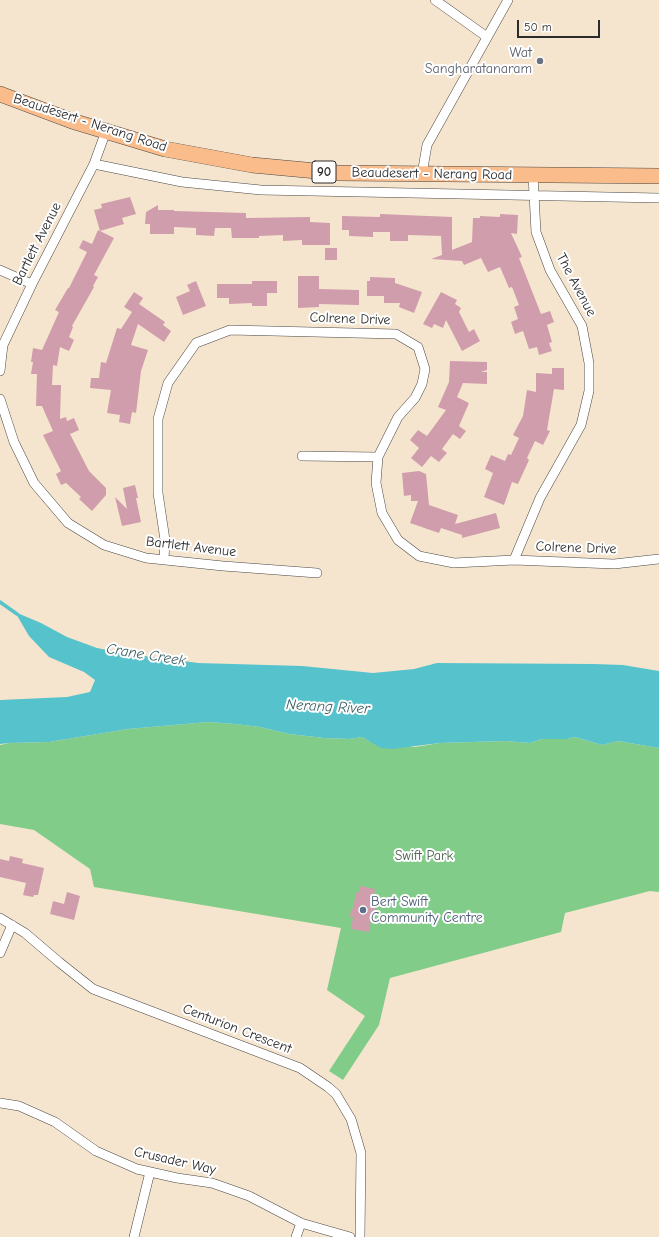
<!DOCTYPE html>
<style>
body{margin:0}
#map{position:relative;width:659px;height:1237px;overflow:hidden;background:#f6e5ce;font-family:"Comic Neue",sans-serif}
canvas{display:block}
.scale{position:absolute;left:517px;top:20px;width:83px;height:18px;box-sizing:border-box;border:2px solid #2b2b2b;border-top:0;padding-left:5px;font-size:12px;line-height:14px;white-space:nowrap;color:#2b2b2b;-webkit-text-stroke:3px #fff;paint-order:stroke}
</style>
<div id="map">
<canvas width="659" height="1237"></canvas>
<div class="scale">50 m</div>
</div>
<script>
const c = document.querySelector('canvas').getContext('2d');
c.lineJoin = 'round';
function fill(path, color) { c.fillStyle = color; c.fill(path, 'evenodd'); }
function trace(path, color, width, dash) { c.strokeStyle = color; c.lineWidth = width; c.lineCap = dash ? 'butt' : 'round'; c.setLineDash(dash || []); c.stroke(path); }
function write(font, color, halo, rows, align = 'center') {
  c.font = font + ' "Comic Neue",sans-serif'; c.lineWidth = 4; c.setLineDash([]); c.textBaseline = 'middle'; c.strokeStyle = halo; c.fillStyle = color; for (const [text, x, y, turn = 0] of rows) {
    c.save(); c.translate(x, y); c.rotate((+turn || 0) * Math.PI / 180); c.textAlign = isNaN(turn) ? turn : align; if (halo) c.strokeText(text, 0, 0); c.fillText(text, 0, 0); c.restore();
  }
}
const green = new Path2D(`
 M208,722L235,724L260,727L289,734L324,738L349,739L362,737L371,742L415,747L440,743L505,741L530,743L542,739H567L575,737L602,745L618,741L659,748V892L650,891L565,913L561,932L390,978L379,1025L343,1080L329,1071L365,1016L327,990L341,928L94,887L90,869L34,830L0,824V745L9,743L49,742L128,729Z`);
const water = new Path2D(`
 M15,612L41,623L67,637L97,648L122,653L198,663L302,666L373,673L414,669L437,663L594,664L623,665L659,671V748L618,741L602,745L575,737L567,739H542L530,743L505,741L440,743L391,749L381,748L362,737L349,739L324,738L289,734L260,727L235,724L208,722L128,729L49,742L9,743L0,744V700L67,697L90,692L95,680L84,672L49,657L29,636Z`);
const stream = new Path2D(`
 M0,602L17,614`);
const building = new Path2D(`
 M130,197L136,214L122,218L124,224L100,231L94,210L102,208L101,204Z
 M158,205V210H174V211L246,213V218L310,217V222L330,223V245H302V240L283,241V235L259,236V238H232L231,228H215L214,236L196,235V228L174,227V234H150V224H145L146,212Z
 M380,214L452,217V250L472,242L473,218H480V216L500,217V214L518,215L517,234L511,233L522,257L519,258L541,314L550,311L554,322L547,325L552,342L549,343L552,351L539,355L537,347L529,349L523,331L515,334L511,322L518,319L514,307L519,305L512,287L509,288L500,267L488,272L481,258L464,265L462,261L431,259L442,255L441,236L408,235V241H390V232H373V237L349,236V230H342V216L380,217Z
 M98,230L114,238L94,275L98,277L93,286L94,287L72,326L73,327L69,337L74,340L69,351L60,347L57,366L53,365L52,385H61L60,419L66,417L67,421L74,418L79,430L70,434L89,471L106,488V495L92,511L79,499L81,497L66,483L61,485L56,474L61,471L43,435L53,431L42,406H36L37,374H31L33,362H31L33,348L42,350L59,312L55,310L68,288H69L87,252L79,248L83,240L92,244Z
 M325,248H337V260H325Z
 M298,276H319V289L359,290V305L319,304V307L298,308Z
 M370,277L395,278V283L422,292L414,313L399,307L400,303H384V296H367V281H370Z
 M196,281L206,306L183,315L176,297L190,291L187,285Z
 M252,281H277V293H267V306H252V303L229,304V298H217V284H252Z
 M134,292L143,298L139,304L165,322L163,325L171,331L164,342L138,324L131,345L148,350L141,371L136,413L132,412L130,424L119,422L120,415L107,413L111,390L90,388L91,378H99L101,362L106,363L117,328L121,329L132,312L124,307Z
 M441,292L457,300L455,304L461,308L459,312L469,332L474,329L480,341L462,351L446,320L443,328L434,324L432,328L423,324Z
 M450,361L487,362V370L481,372H487V384L463,383L457,397L469,403L459,426L466,431L460,439L453,434L442,449L447,453L439,462L431,456L422,467L411,458L419,448L410,440L418,430L427,436L446,410L438,407L449,382Z
 M552,368H564V390L554,389L547,430L550,431L543,445L535,441L527,458L529,460L518,484L512,482L504,505L484,497L493,473L485,469L491,455L505,461L508,454L511,455L519,438L513,435L523,416L527,390L536,392V373L552,374Z
 M419,471L426,474L429,505L458,515L455,524L496,513L500,528L462,538V535L441,528L439,533L410,523L418,501H411V495L404,496L402,473Z
 M135,485L138,498H136L141,522L122,526L115,497L127,509L123,488Z
 M10,856L23,859L22,863L44,868L38,895H34L33,897L23,895L26,883L0,877V859L9,861Z
 M360,886L375,889L374,895H377L375,921L371,920L369,932L351,929L353,917H350L351,909H353L356,892L359,893Z
 M67,892L80,896L74,920L50,914L53,901L64,904Z`);
const minor = new Path2D(`
 M435,0L487,37
 M94,164L182,182L261,190L659,198
 M422,174L427,145L508,0
 M0,270L32,284
 M0,371L3,345L32,284L94,164L106,131
 M0,399L14,442L34,483L68,523L104,545L146,558L223,566L317,573
 M302,456L378,457
 M164,560L165,540L158,493V419L168,383L196,343L230,330L396,334L418,347L425,369L422,384L415,398L398,417L378,457L376,483L382,513L398,540L419,556L454,563L514,560L614,564L659,559
 M514,560L540,498L581,425L589,391V363L582,326L550,270L536,232L533,175
 M0,918L25,933L59,962L93,989L300,1068L328,1087L336,1094L351,1119L361,1153L360,1237
 M0,953L12,925
 M0,1103L19,1106L55,1122L96,1151L137,1169L177,1178L212,1183L249,1196L301,1223L350,1237
 M134,1237L150,1172
 M296,1237L301,1223`);
const primary = new Path2D(`
 M0,94L72,121L165,149L252,165L338,173L659,176`);
const markers = [
 [540,61,4,"#6b7280"],
 [363,910,4,"#5c6f8a"]
];
const shields = [
 [324,172,24]
];
const shieldNames = [
 ["90",324,172]
];
const worshipNames = [
 ["Wat",532,53],
 ["Sangharatanaram",532,69]
];
const streetNames = [
 ["Beaudesert - Nerang Road",90,123,18],
 ["Beaudesert - Nerang Road",432,174,1],
 ["Bartlett Avenue",37,244,-63],
 ["The Avenue",576,285,62],
 ["Colrene Drive",350,319,2],
 ["Bartlett Avenue",191,547,7],
 ["Colrene Drive",576,548,2],
 ["Centurion Crescent",237,1029,21],
 ["Crusader Way",175,1161,13]
];
const parkNames = [
 ["Swift Park",424,856]
];
const serviceNames = [
 ["Bert Swift",371,902],
 ["Community Centre",371,918]
];
const waterNames = [
 ["Crane Creek",146,655,9],
 ["Nerang River",328,707,3]
];
fill(green, '#81cc89');
fill(water, '#56c3cc');
trace(stream, '#56c3cc', 3.5);
fill(building, '#d09dac');
trace(minor, '#494743', 10);
trace(primary, '#494743', 16);
trace(minor, '#fff', 9);
trace(primary, '#fabc8b', 15);
for (const [x, y, r, color] of markers) { const dot = new Path2D(); dot.arc(x, y, r, 0, 2 * Math.PI); c.fillStyle = color; c.fill(dot); trace(dot, '#fff', 1.5); }
for (const [x, y, w] of shields) { const box = new Path2D(); box.roundRect(x - w / 2, y - 11, w, 22, 3); c.fillStyle = '#fff'; c.fill(box); trace(box, '#2b2b2b', 1); }
write('bold 13px', '#2b2b2b', null, shieldNames);
write('14px', '#5b616d', '#fff', worshipNames, 'right');
write('14px', '#2b2b2b', '#fff', streetNames);
write('14px', '#49634c', '#fff', parkNames);
write('14px', '#4e5e75', '#fff', serviceNames, 'left');
write('italic 15px', '#3a6063', '#fff', waterNames);
</script>
